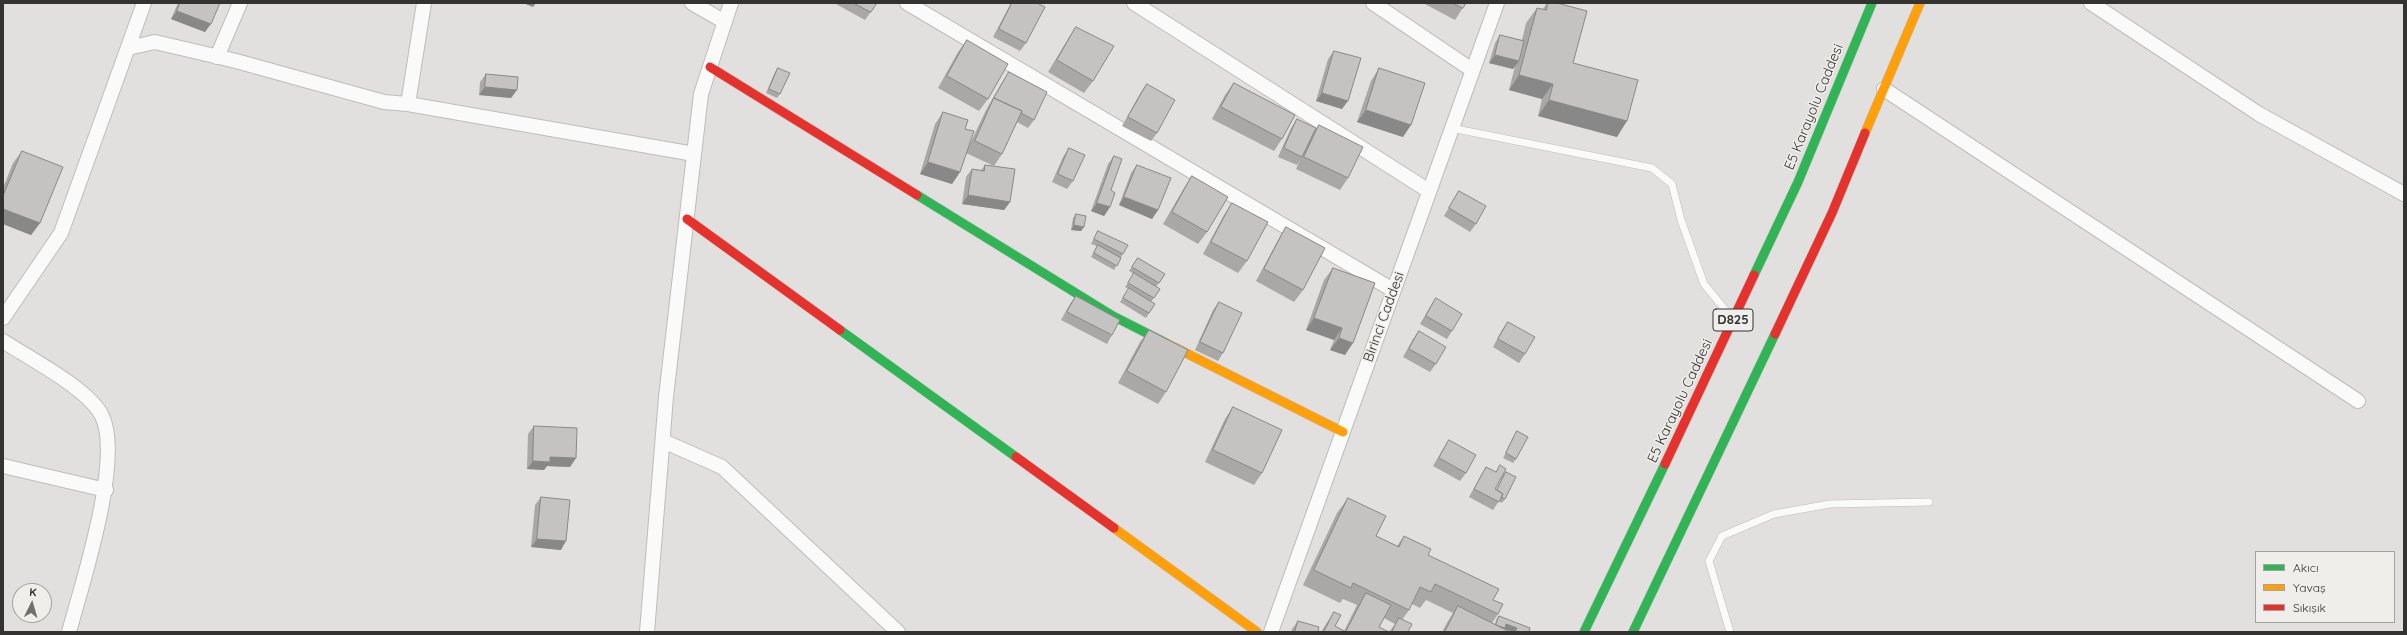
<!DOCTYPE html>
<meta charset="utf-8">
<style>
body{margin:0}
#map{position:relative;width:2407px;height:635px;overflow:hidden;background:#e1e0de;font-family:Quicksand,sans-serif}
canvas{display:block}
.frame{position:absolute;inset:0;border:4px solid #333331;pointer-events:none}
.legend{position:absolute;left:2255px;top:551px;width:140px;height:72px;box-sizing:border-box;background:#efeeea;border:1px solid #a4a3a0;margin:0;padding:5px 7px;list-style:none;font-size:12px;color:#333331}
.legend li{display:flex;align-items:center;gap:8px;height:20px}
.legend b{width:20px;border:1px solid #a4a3a0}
.north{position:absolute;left:12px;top:583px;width:40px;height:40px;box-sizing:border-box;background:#efeeea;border:1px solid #a4a3a0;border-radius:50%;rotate:5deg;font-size:11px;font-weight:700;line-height:16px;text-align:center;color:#333331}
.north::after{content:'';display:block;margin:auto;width:14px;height:18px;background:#70706e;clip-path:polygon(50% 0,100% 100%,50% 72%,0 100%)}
</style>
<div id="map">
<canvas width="2407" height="635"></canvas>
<div class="frame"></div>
<ul class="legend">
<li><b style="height:5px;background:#30b455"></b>Akıcı</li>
<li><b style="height:5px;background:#ff9f0a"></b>Yavaş</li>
<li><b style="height:5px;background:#e5322d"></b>Sıkışık</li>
</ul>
<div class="north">K</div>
</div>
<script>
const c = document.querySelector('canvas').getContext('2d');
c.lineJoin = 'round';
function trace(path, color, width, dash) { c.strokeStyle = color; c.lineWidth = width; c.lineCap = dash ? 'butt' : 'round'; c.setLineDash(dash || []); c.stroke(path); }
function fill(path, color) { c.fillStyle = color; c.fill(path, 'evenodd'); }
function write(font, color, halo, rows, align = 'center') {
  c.font = font + ' Quicksand,sans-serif'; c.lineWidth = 3; c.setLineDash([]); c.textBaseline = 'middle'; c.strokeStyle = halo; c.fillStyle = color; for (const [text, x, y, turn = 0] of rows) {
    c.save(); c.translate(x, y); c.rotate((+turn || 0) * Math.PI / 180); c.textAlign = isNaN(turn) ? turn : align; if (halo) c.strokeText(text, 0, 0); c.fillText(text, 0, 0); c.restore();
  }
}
const lane = new Path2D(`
 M1451,128L1652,168L1672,184L1681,220L1704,284L1731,317
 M1730,632L1709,561L1722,536L1774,514L1830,504L1929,502`);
const street = new Path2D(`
 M692,3L725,22
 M907,3L1393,290
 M1134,3L1429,191
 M1373,3L1472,70
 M2091,3L2259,114L2404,194
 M128,48L155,42L236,61L384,102L408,104L424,3
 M217,57L240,3
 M1884,89L2358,401
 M408,104L694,154
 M3,318L61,233L144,3
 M3,341C29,358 89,389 102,416C123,459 82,584 69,632
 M663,441L722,467L898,632
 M3,466L106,490
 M647,632L666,397L701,94L731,3
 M1271,632L1497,3`);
const fast = new Path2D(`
 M917,195L1113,316L1166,343
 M1754,275L1798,182L1872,3
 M840,330L1016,457
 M1584,632L1665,464
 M1633,632L1775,334`);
const slow = new Path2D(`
 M1865,133L1920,3
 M1166,343L1343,432
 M1114,528L1257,632`);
const jam = new Path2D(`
 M710,67L917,195
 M687,219L840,330
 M1775,334L1832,213L1865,133
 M1016,457L1114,528
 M1665,464L1754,275`);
const wall = new Path2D(`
 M178,3H220L205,32L171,19Z
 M834,3H877L865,20Z
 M1011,3H1037L1026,43L1020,51L993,37Z
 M1423,3H1466L1455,20Z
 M1547,3H1557L1573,63L1617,137L1538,116L1542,99L1509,90L1515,66L1513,69L1489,63L1495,43L1500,35L1522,40L1526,23L1537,8L1543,9Z
 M1076,27L1093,81L1084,93L1048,72L1068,39Z
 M967,40L988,99L979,111L938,88L958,52Z
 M1334,51L1342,109L1316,101L1328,59Z
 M778,68L780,94L777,98L766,93L775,72Z
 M1379,68L1403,137L1357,122L1371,81Z
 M1009,72L1034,120L1028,128L1017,122L1002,154L994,166L966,153L960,172L952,184L920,174L935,124L943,112L965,129L967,150L986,110L1003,81Z
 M486,74L511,98L479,95L480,82Z
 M1234,83L1282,139L1274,151L1212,119L1225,95Z
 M1147,84L1157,133L1151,141L1122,126L1141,92Z
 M1297,119L1312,135L1319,125L1348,178L1340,190L1296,169L1300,160L1297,165L1278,157L1291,128Z
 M1069,148L1073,181L1067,189L1052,182L1063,157Z
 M22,151L40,223L31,235L3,224V188L13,163Z
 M1114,156L1111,190L1110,207L1104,216L1091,211L1108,164Z
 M985,165L1010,202L1004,210L962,204L966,177L972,169L981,170Z
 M1137,165L1158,210L1152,219L1119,205L1131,173Z
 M1192,176L1207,232L1198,244L1163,224L1184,188Z
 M1459,191L1476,224L1470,232L1444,216L1454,199Z
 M1232,203L1247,261L1238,273L1203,254L1224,215Z
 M1076,214L1081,231L1071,230L1073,218Z
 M1286,227L1303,290L1294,302L1256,281L1278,240Z
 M1098,231L1123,254L1114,270L1091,257L1097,246L1091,244Z
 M1138,258L1165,274L1156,287L1160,289L1151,302L1155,304L1146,318L1120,302L1129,289L1125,287L1134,274L1129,271Z
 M1333,268L1375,283L1345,355L1330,350L1334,340L1306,330L1324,280Z
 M1076,296L1112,335L1107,344L1061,320L1070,304Z
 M1436,298L1452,331L1447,339L1420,324L1430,307Z
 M1219,302L1223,353L1218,361L1195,350L1213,310Z
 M1508,322L1525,354L1519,363L1493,347L1502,330Z
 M1149,330L1166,392L1158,404L1118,383L1140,342Z
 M1419,331L1436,364L1430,372L1403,357L1413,339Z
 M1233,407L1262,473L1254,485L1205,462L1225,419Z
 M534,426L570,467L547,466L544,470L527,469L528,434Z
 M1517,431L1516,459L1513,463L1503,458L1514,436Z
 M1449,440L1466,473L1460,481L1433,466L1443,449Z
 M1500,465L1495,489L1496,490L1503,476L1506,472L1505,499L1502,503L1499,501L1493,510L1469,497L1481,475L1486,467L1496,472Z
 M541,497L561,550L531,547L535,505Z
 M1348,498L1376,536L1397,546L1404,536L1428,555L1493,600L1498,614L1492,623L1495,624L1496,620L1499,616L1529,632H1513L1504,629L1510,632H1442L1448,621L1453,613L1426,600L1420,608L1412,604L1409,610L1402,620L1408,632H1389L1395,624L1384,618L1379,627L1389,632H1321L1324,627L1334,612L1335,626L1344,631L1357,605L1343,599L1340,603L1303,585L1337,513Z
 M1298,621L1318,632H1291L1292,629Z`);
const shadedWall = new Path2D(`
 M523,3H536L533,7Z
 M177,11L211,24L205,32L171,19Z
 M1495,55L1519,61L1513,69L1489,63Z
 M1519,75L1553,84L1542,99L1509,90Z
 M485,87L517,90L511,98L479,95Z
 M1322,93L1348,101L1342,109L1316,101Z
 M1549,100L1627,121L1617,137L1538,116Z
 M1366,110L1411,125L1403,137L1357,122Z
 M928,162L960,172L952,184L920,174Z
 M968,195L1010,202L1004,210L962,204Z
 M1124,197L1158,210L1152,219L1119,205Z
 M1097,203L1110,207L1104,216L1091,211Z
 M3,209L40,223L31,235L3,224Z
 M1074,225L1084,227L1081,231L1071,230Z
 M1314,318L1342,328L1334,340L1306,330Z
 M1339,338L1353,343L1345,355L1330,350Z
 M550,457L576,458L570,467L547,466L544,470L527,469L533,461Z
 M537,539L566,541L561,550L531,547Z
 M1506,624L1517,628L1514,632L1504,629H1493Z`);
const building = new Path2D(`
 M180,3H220L211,24L177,11Z
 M854,3H877L871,12Z
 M1012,3H1037L1045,7L1026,43L999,29Z
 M1453,3H1466L1463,8Z
 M1548,3H1557L1587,11L1573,63L1638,80L1627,121L1549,100L1553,84L1519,75L1537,8L1546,10Z
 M1076,27L1114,46L1093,81L1057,60Z
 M1500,35L1524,41L1519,61L1495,55Z
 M967,40L1008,64L988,99L947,76Z
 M1334,51L1361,58L1348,101L1322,93Z
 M778,68L790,73L780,94L769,89Z
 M1379,68L1425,83L1411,125L1366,110Z
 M1009,72L1047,92L1034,120L1021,113L1022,111L994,98Z
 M486,74L518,77L517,90L485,87Z
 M1234,83L1295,115L1282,139L1221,107Z
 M1147,84L1175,100L1157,133L1128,117Z
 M994,98L1022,111L1002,154L975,141Z
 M943,112L968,120L965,129L974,131L960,172L928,162Z
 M1297,119L1316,128L1302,157L1284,148Z
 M1319,125L1363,147L1348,178L1304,157Z
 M1069,148L1085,155L1073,181L1058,174Z
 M22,151L63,167L40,223L3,209V196Z
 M1114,156L1122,159L1111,190L1115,193L1110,207L1097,203Z
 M985,165L1015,169L1010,202L968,195L972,169L984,171Z
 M1137,165L1171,178L1158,210L1124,197Z
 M1192,176L1228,197L1207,232L1172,212Z
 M1459,191L1486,206L1476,224L1449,208Z
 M1232,203L1268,222L1247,261L1211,242Z
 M1076,214L1086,216L1084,227L1074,225Z
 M1286,227L1325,248L1303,290L1264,269Z
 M1098,231L1128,245L1123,254L1094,239Z
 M1098,245L1121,258L1117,266L1094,253Z
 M1138,258L1165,274L1159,283L1132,267Z
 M1333,268L1375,283L1353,343L1339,338L1342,328L1314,318Z
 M1134,273L1160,289L1154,298L1128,283Z
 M1129,288L1155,304L1149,313L1123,298Z
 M1076,296L1120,320L1112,335L1067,312Z
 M1436,298L1462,314L1452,331L1426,316Z
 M1219,302L1242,313L1223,353L1200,342Z
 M1508,322L1535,337L1525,354L1498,339Z
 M1149,330L1188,350L1166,392L1127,371Z
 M1419,331L1446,347L1436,364L1409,349Z
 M1233,407L1282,430L1262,473L1213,450Z
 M534,426L577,428L576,458L550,457V462L533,461Z
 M1517,431L1528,437L1516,459L1506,453Z
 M1449,440L1476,455L1466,473L1439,458Z
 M1500,465L1506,469L1495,489L1503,494L1499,502L1474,489L1486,467L1496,472Z
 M1506,472L1516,477L1505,499L1501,497L1503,494L1497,490Z
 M541,497L570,500L566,541L537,539Z
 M1348,498L1386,516L1376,536L1399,547L1404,536L1431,549L1428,555L1499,589L1493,600L1503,604L1498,614L1435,584L1431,592L1420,587L1409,610L1353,583L1351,588L1314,570Z
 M1366,593L1391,605L1379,627L1389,632H1346Z
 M1458,606L1510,632H1445Z
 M1334,612L1341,615L1335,626L1346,632H1324Z
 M1499,616L1530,628L1529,632H1515L1517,628L1506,624L1505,628L1496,625Z
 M1399,618L1412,624L1408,632H1392Z
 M1298,621L1319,627L1318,632H1295Z`);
const shields = [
 [1733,320,40]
];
const shieldNames = [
 ["D825",1733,320]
];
const streetNames = [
 ["E5 Karayolu Caddesi",1814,107,-68],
 ["Birinci Caddesi",1384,317,-70],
 ["E5 Karayolu Caddesi",1680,401,-65]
];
trace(lane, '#bdbdbb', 8);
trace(street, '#bdbdbb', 16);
trace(fast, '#bdbdbb', 10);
trace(slow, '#bdbdbb', 10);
trace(jam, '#bdbdbb', 10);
trace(lane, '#fafafa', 7);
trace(street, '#fafafa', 14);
trace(fast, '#30b455', 9);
trace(slow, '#ff9f0a', 9);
trace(jam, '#e5322d', 9);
fill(wall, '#a9a8a7');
fill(shadedWall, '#898888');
fill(building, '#c4c3c2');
trace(building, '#898888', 1);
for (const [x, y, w] of shields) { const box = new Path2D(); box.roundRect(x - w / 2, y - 11, w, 22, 3); c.fillStyle = '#efeeea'; c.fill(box); trace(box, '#333331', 1); }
write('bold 13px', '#333331', null, shieldNames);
write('14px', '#333331', '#efeeea', streetNames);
</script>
